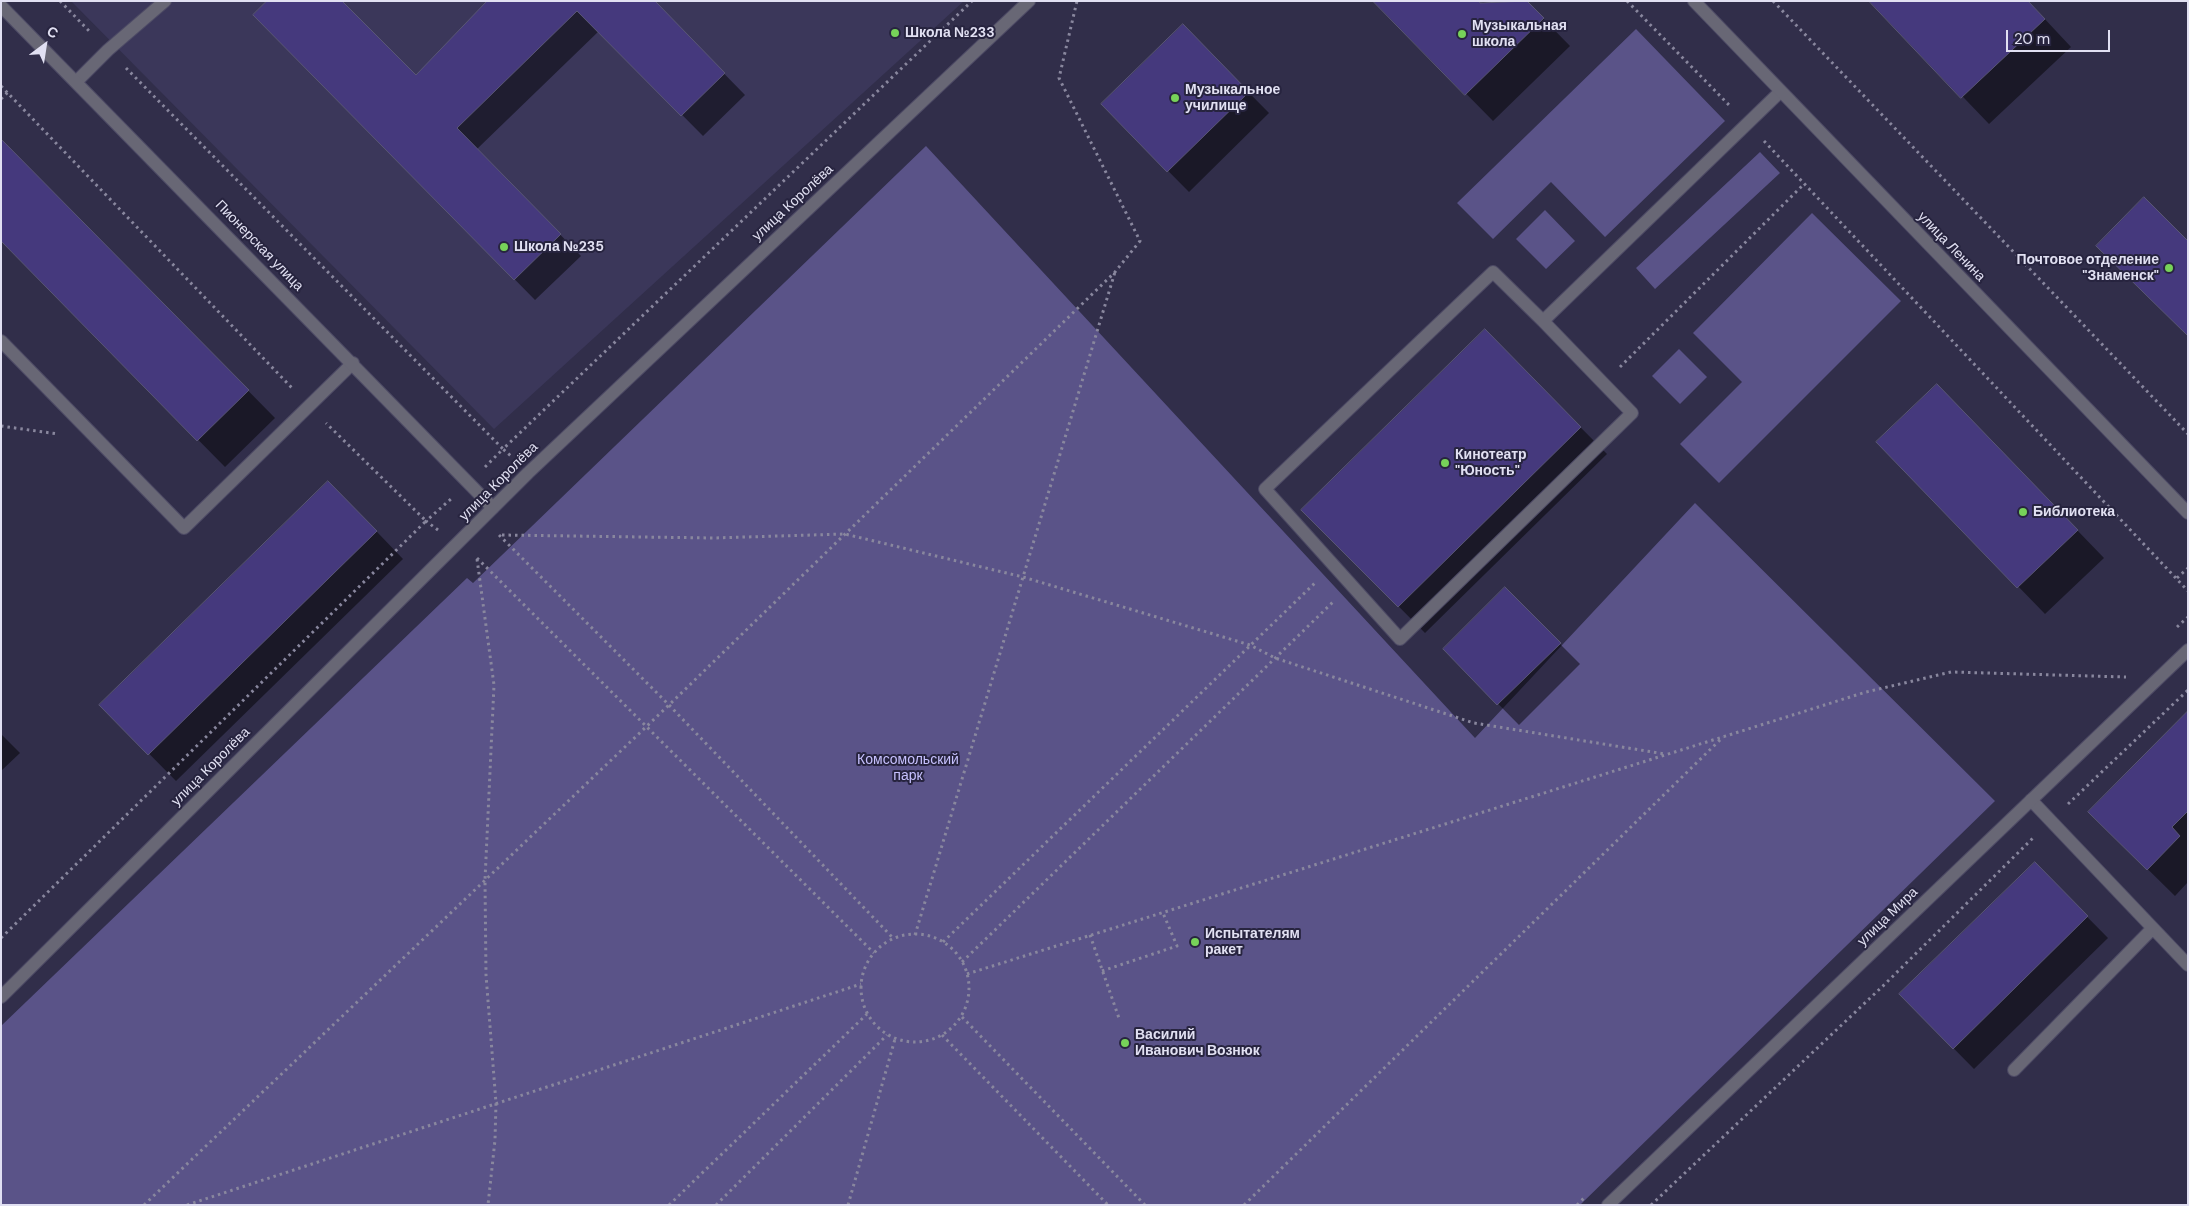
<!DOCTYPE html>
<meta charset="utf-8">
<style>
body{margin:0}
#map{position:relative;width:2189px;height:1206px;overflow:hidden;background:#312e4a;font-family:"DM Sans",sans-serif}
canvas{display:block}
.frame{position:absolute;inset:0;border:2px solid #e1e0f2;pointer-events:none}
.north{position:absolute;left:20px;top:20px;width:50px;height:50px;-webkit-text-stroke:4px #27243f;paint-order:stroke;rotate:31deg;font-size:14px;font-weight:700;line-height:20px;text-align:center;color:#e1e0f2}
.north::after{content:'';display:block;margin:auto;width:18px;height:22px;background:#e1e0f2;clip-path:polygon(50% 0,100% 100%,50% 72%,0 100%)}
.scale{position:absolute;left:2006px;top:30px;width:104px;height:22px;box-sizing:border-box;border:2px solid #e1e0f2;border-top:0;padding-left:6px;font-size:15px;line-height:18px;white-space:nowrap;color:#e1e0f2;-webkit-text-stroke:4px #27243f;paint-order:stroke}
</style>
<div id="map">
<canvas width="2189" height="1206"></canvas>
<div class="frame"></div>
<div class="north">С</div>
<div class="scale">20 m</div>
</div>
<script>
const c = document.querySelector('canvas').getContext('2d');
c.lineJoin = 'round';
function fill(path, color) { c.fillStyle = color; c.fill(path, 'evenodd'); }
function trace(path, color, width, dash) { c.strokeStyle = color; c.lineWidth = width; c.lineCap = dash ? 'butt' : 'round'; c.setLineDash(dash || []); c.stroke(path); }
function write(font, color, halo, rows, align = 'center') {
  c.font = font + ' "DM Sans",sans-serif'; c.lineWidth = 4; c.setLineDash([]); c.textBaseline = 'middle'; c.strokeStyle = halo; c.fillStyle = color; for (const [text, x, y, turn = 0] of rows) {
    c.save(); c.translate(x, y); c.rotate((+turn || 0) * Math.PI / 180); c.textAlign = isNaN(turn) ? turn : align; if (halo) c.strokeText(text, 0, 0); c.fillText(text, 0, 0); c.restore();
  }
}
const built = new Path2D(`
 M71,1H964L494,429Z`);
const green = new Path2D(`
 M1636,29L1725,121L1605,237L1551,182L1493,239L1457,203Z
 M926,146L1475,738L1695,503L1995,801L1580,1205H1V1026L467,578L473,583Z
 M1760,152L1780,173L1655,289L1636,268Z
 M1545,210L1575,241L1546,269L1516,239Z
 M1812,213L1901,301L1719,483L1680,444L1742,382L1693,333Z
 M1679,349L1707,377L1680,404L1652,376Z`);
const shadow = new Path2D(`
 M490,1L654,2L745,95L703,136L599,31L477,149L581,256L535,300L255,15L416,77Z
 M1375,1L1481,4L1484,1H1526L1570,46L1493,121Z
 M1871,1H2028L2071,47L1989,124Z
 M1183,26L1269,113L1189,192L1102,104Z
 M27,166L275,418L225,467L1,240Z
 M1485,331L1607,454L1425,633L1303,510Z
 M1964,413L2104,558L2045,614L1878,442Z
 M355,509L403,559L176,781L101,705Z
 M1505,589L1580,664L1519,725L1444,649Z
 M2188,713V882L2175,896L2117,839Z
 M1,734L20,753L1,771Z
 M2035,864L2108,938L1974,1069L1901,995Z`);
const building = new Path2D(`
 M267,1H342L416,75L487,1H655L725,73L681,116L577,11L457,128L561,234L514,280L253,15Z
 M1373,1H1479L1480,3L1527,1L1544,18L1465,95Z
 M1869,1H2028L2045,19L1961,98Z
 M1183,24L1249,92L1167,172L1101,104Z
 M1,139L249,390L197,441L1,241Z
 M2144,197L2188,241V336L2096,246Z
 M1485,329L1581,427L1398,607L1301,510Z
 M1937,384L2078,530L2017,588L1876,442Z
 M328,481L377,531L148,755L99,705Z
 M1505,587L1561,643L1497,705L1443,649Z
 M2188,711V811L2172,827L2180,836L2147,870L2088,812Z
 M2035,862L2088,916L1953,1049L1899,994Z`);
const path = new Path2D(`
 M60,1L91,33
 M1627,1L1730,106
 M1773,1L2188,434
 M126,68L503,449L972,1
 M1,86L292,388
 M1,99L8,92
 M1764,141L2188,591
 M1620,367L1804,184
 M1,426L58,434
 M485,467L503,449L511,456
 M438,530L426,521L451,499
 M499,535L669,705L893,938
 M502,535L713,538L845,534L1023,577L1250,645L1275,658L1474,723L1665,754
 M477,558L874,953
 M477,559L494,685L485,880L486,975L496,1103L495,1140L488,1205
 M2177,578L2188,568
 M2177,627L2188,617
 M2068,804L2188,690
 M861 988a54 54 0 1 1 108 0a54 54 0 1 1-108 0Z
 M915,935L1115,272
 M1090,935L1120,1021
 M1,938L426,521L326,423
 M943,942L1317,581
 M962,962L1334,601
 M1102,971L1177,946L1163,913
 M967,974L1866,692L1951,672L2126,677
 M962,1017L1145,1205
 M942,1035L1108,1205
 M144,1205L669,705L1115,272L1140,241L1059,78L1077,1
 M187,1205L861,984
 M669,1205L867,1014
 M716,1205L887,1035
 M848,1205L895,1039
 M1244,1205L1723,737
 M1577,1205L1584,1198
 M1651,1205L1885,984L2033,838`);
const service = new Path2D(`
 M77,81L108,50L165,1
 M1543,321L1632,413L1400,639L1265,489L1493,272L1543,321L1780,92
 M1,341L184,528L353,363
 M2031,800L2188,965
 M2014,1070L2152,929`);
const minor = new Path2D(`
 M1,6L493,508
 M1,997L528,473L1029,1
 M1608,1205L2188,650`);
const tertiary = new Path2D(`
 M1694,1L2188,513`);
const markers = [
 [895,33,5,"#77d259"],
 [1462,34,5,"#77d259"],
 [1175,98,5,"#77d259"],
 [504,247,5,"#77d259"],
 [2169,268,5,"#77d259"],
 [1445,463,5,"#77d259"],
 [2023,512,5,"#77d259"],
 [1195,942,5,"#77d259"],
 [1125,1043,5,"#77d259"]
];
const poiNames = [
 ["Музыкальная",1472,26],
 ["школа",1472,42],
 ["Школа №233",905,33],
 ["Музыкальное",1185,90],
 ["училище",1185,106],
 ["Школа №235",514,247],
 ["Почтовое отделение",2159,260,"right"],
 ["\"Знаменск\"",2159,276,"right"],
 ["Кинотеатр",1455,455],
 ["\"Юность\"",1455,471],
 ["Библиотека",2033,512],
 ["Испытателям",1205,934],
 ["ракет",1205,950],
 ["Василий",1135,1035],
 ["Иванович Вознюк",1135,1051]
];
const streetNames = [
 ["улица Королёва",793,203,-43],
 ["Пионерская улица",259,246,46],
 ["улица Ленина",1951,247,46],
 ["улица Королёва",499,482,-45],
 ["улица Королёва",211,767,-45],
 ["улица Мира",1888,917,-44]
];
const parkNames = [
 ["Комсомольский",908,760],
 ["парк",908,776]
];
fill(built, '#3b375a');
fill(green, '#5a5388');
fill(shadow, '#0007');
fill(building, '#45397d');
trace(building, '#595675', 1);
trace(service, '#4d4a65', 14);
trace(minor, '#4d4a65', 14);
trace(tertiary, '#4d4a65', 14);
trace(path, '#89879e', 3, [2.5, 4]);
trace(service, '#686775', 12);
trace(minor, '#686775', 12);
trace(tertiary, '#686775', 12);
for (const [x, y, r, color] of markers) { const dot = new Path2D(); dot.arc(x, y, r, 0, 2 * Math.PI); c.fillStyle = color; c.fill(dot); trace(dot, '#27243f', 2); }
write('bold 14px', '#e1e0f2', '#27243f', poiNames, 'left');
write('14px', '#e1e0f2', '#27243f', streetNames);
write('14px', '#c7c1fe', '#27243f', parkNames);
</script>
